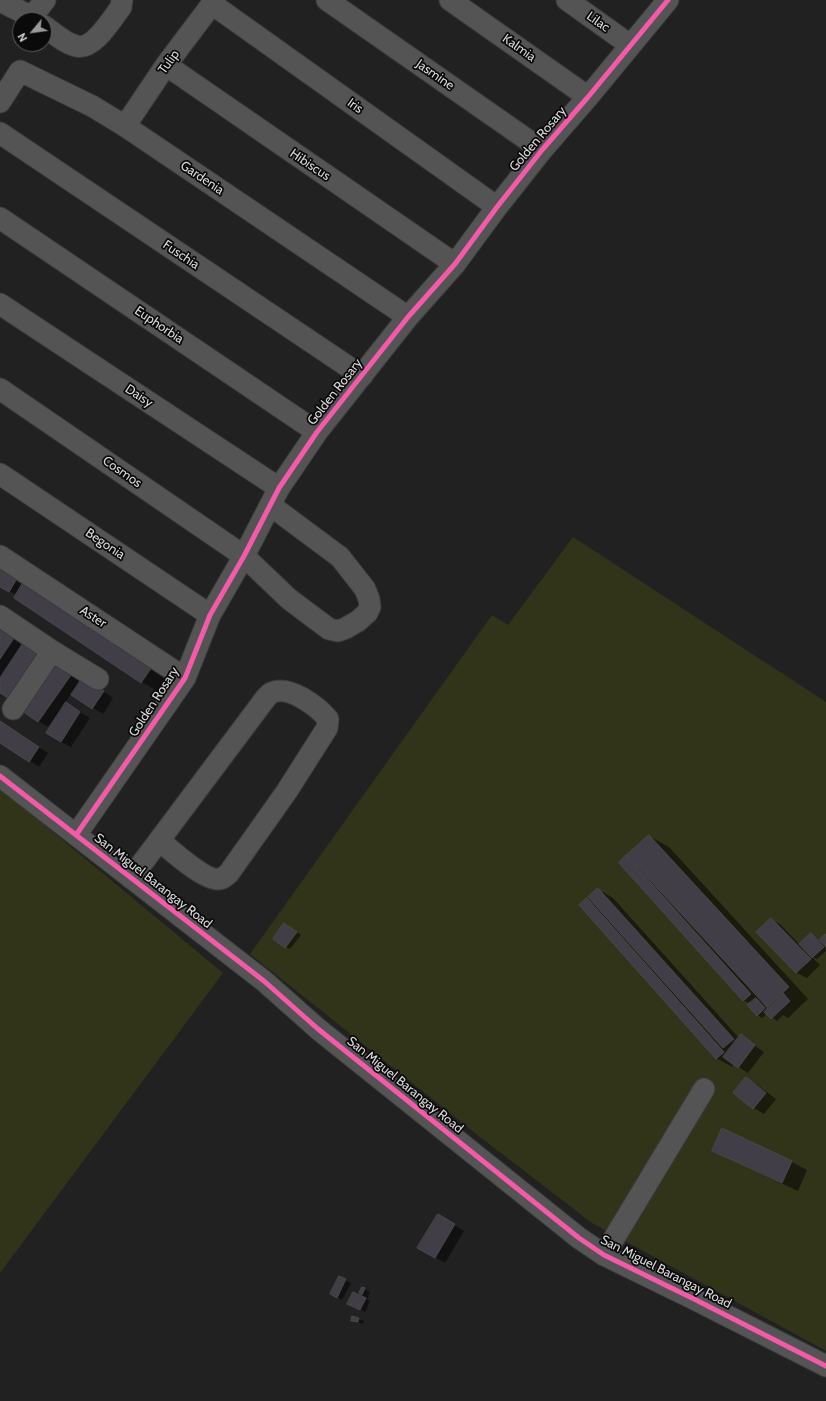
<!DOCTYPE html>
<style>
body{margin:0}
#map{position:relative;width:826px;height:1401px;overflow:hidden;background:#212121;font-family:Cabin,sans-serif}
canvas{display:block}
.north{position:absolute;left:12px;top:12px;width:40px;height:40px;box-sizing:border-box;background:#0a0a0b;border:1px solid #5d5d5e;border-radius:50%;rotate:241deg;font-size:11px;font-weight:700;line-height:16px;text-align:center;color:#dad9db}
.north::after{content:'';display:block;margin:auto;width:14px;height:18px;background:#99999a;clip-path:polygon(50% 0,100% 100%,50% 72%,0 100%)}
</style>
<div id="map">
<canvas width="826" height="1401"></canvas>
<div class="north">N</div>
</div>
<script>
const c = document.querySelector('canvas').getContext('2d');
c.lineJoin = 'round';
function fill(path, color) { c.fillStyle = color; c.fill(path, 'evenodd'); }
function trace(path, color, width, dash) { c.strokeStyle = color; c.lineWidth = width; c.lineCap = dash ? 'butt' : 'round'; c.setLineDash(dash || []); c.stroke(path); }
function write(font, color, halo, rows, align = 'center') {
  c.font = font + ' Cabin,sans-serif'; c.lineWidth = 3.5; c.setLineDash([]); c.textBaseline = 'middle'; c.strokeStyle = halo; c.fillStyle = color; for (const [text, x, y, turn = 0] of rows) {
    c.save(); c.translate(x, y); c.rotate((+turn || 0) * Math.PI / 180); c.textAlign = isNaN(turn) ? turn : align; if (halo) c.strokeText(text, 0, 0); c.fillText(text, 0, 0); c.restore();
  }
}
const green = new Path2D(`
 M573,537L826,702V1351L592,1223L480,1137L250,954L492,615L508,625Z
 M0,788L223,973L0,1273Z`);
const shadow = new Path2D(`
 M0,564L166,677L157,691L142,682L15,597L16,595L0,585Z
 M0,630L24,645L0,692Z
 M66,671L81,682L93,684L113,698L103,714L71,694L65,703L90,718L71,747L61,742L60,713L59,712L48,727L38,721Z
 M0,720V722L48,753L39,767L0,741Z
 M649,836L669,847L808,999L788,1018L783,1015L777,1021L767,1013L762,1018L757,1015L750,1004L743,1000L626,856L633,860ZM765,1003L770,1008L768,1010L763,1004Z
 M598,889L613,898L739,1038L741,1036L764,1052L748,1073L734,1064L732,1067L716,1058L581,905Z
 M771,919L781,925L800,945L811,934L819,941L826,936V947H825L826,951L817,959L812,957L820,965L807,978L797,973L757,932Z
 M285,924L301,935L290,949L286,947Z
 M746,1078L756,1084L776,1099L764,1114L754,1108L734,1093Z
 M722,1130L792,1162L807,1170L798,1191L728,1159L713,1150Z
 M438,1215L464,1231L445,1263L419,1248Z
 M339,1277L351,1283L342,1300L331,1294Z
 M363,1288L370,1292L367,1299L370,1301L365,1312L353,1306Z
 M353,1317L364,1321L363,1324L352,1320Z`);
const building = new Path2D(`
 M0,564L19,575L9,592L0,587Z
 M24,581L152,667L141,683L14,598Z
 M0,628L14,638L0,659Z
 M24,642L39,652L8,698L0,693V678Z
 M56,664L71,675L38,722L22,711Z
 M83,677L104,691L92,709L71,695Z
 M66,702L80,712L61,742L46,733Z
 M0,721L39,747L29,762L0,743Z
 M649,835L789,987L767,1007L627,855Z
 M626,855L751,994L743,1001L619,863Z
 M598,888L734,1039L723,1048L588,897Z
 M587,898L724,1052L716,1059L579,905Z
 M771,918L811,959L796,973L756,932Z
 M284,923L297,932L285,948L273,939Z
 M811,933L824,947L812,958L799,944Z
 M825,934L826,935V947L819,940Z
 M783,993L790,1001L771,1019L764,1012Z
 M756,998L765,1008L757,1016L747,1005Z
 M741,1034L755,1045L738,1068L723,1057Z
 M746,1077L766,1093L753,1109L733,1093Z
 M722,1128L792,1161L782,1183L712,1151Z
 M438,1214L455,1224L435,1258L417,1248Z
 M339,1276L346,1279L337,1298L330,1294Z
 M362,1287L365,1288L362,1295L359,1293Z
 M353,1292L366,1298L360,1310L347,1304Z
 M352,1316L359,1318L358,1322L351,1321Z`);
const minor = new Path2D(`
 M327,0L542,150
 M450,0L588,97
 M567,0L630,45
 M0,1L32,17L45,0
 M212,4L497,207
 M44,26C54,33 64,43 76,46C93,51 112,19 121,7L122,0
 M166,65L455,264
 M0,102L20,71L92,106L125,126L408,317
 M125,126L166,65L215,0
 M0,133L362,376
 M0,218L317,432
 M0,304L279,488
 M0,389L244,556L289,599L329,629L338,631L346,628L358,621L367,613L370,607L369,599L365,589L340,557L270,505
 M0,474L210,615
 M0,556L185,678
 M0,616L52,651L98,679
 M13,709L52,651
 M0,776L264,981L318,1029L579,1238L604,1255L694,1299L826,1366
 M76,835L185,678L210,615L244,556L279,488L317,432L408,317L455,264L497,207L542,150L588,97L668,0
 M131,878L265,699C267,697 269,694 271,693C289,684 318,707 328,719L327,728L287,791L229,873C226,876 222,879 219,879C205,881 171,850 160,841
 M604,1255L704,1089`);
const cycleway = new Path2D(`
 M0,776L264,981L318,1029L579,1238L604,1255L694,1299L826,1366
 M76,835L185,678L210,615L244,556L279,488L317,432L408,317L455,264L497,207L542,150L588,97L668,0`);
const streetNames = [
 ["Lilac",598,22,35],
 ["Kalmia",519,48,35],
 ["Tulip",169,62,-54],
 ["Jasmine",435,75,35],
 ["Iris",355,106,35],
 ["Golden Rosary",538,139,-50],
 ["Hibiscus",310,165,34],
 ["Gardenia",202,178,34],
 ["Fuschia",181,255,34],
 ["Euphorbia",159,325,34],
 ["Golden Rosary",335,392,-52],
 ["Daisy",139,396,33],
 ["Cosmos",122,472,35],
 ["Begonia",105,544,34],
 ["Aster",93,617,33],
 ["Golden Rosary",154,702,-57],
 ["San Miguel Barangay Road",153,881,38],
 ["San Miguel Barangay Road",405,1085,39],
 ["San Miguel Barangay Road",666,1272,27]
];
fill(green, '#313418');
fill(shadow, '#0007');
fill(building, '#423e47');
trace(building, '#484849', 1);
trace(minor, '#3c3b3c', 23);
trace(minor, '#545455', 21);
trace(cycleway, '#f35aa7', 5);
write('13px', '#dad9db', '#0a0a0b', streetNames);
</script>
